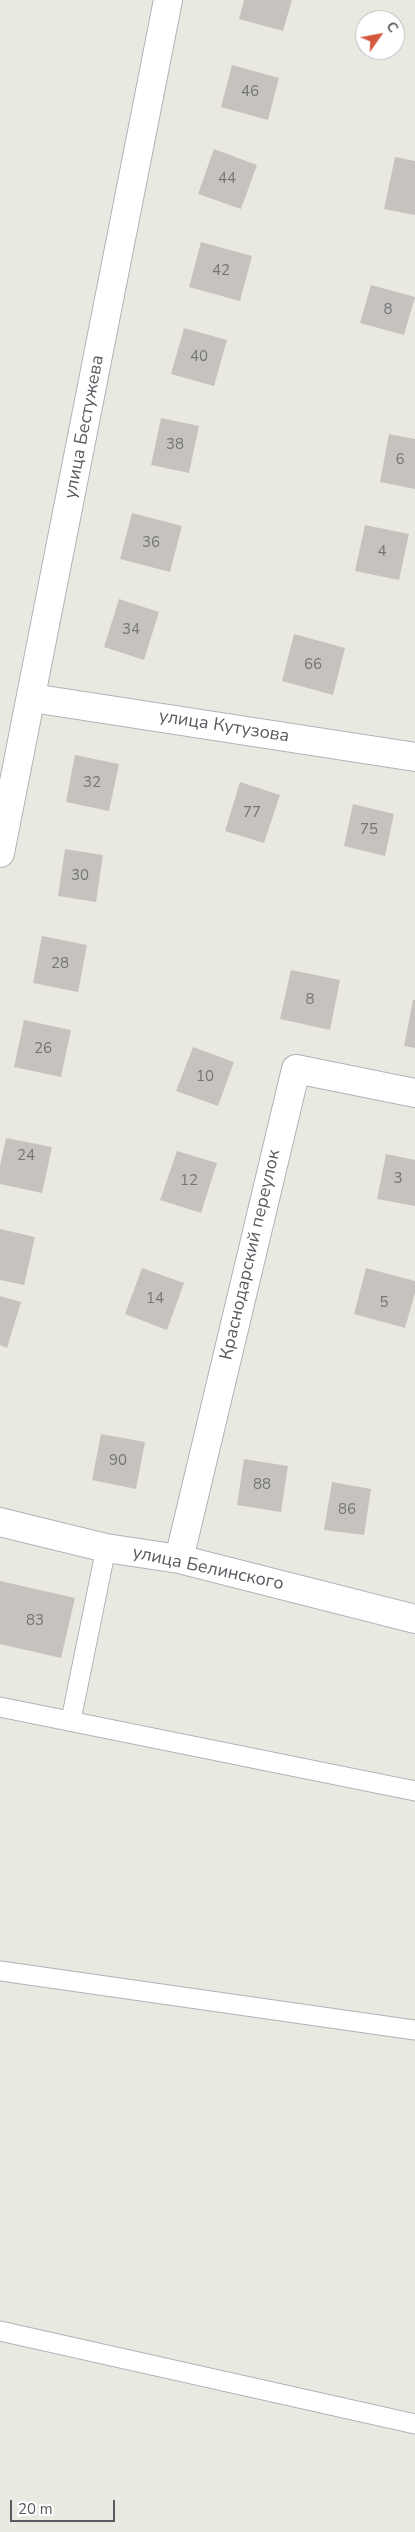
<!DOCTYPE html>
<meta charset="utf-8">
<style>
body{margin:0}
#map{position:relative;width:415px;height:2532px;overflow:hidden;background:#eae9e1;font-family:"Nunito Sans",sans-serif}
canvas{display:block}
.north{position:absolute;left:355px;top:10px;width:50px;height:50px;box-sizing:border-box;background:#fff;border:1px solid #bdbdbf;border-radius:50%;rotate:57deg;font-size:14px;font-weight:700;line-height:20px;text-align:center;color:#595b60}
.north::after{content:'';display:block;margin:auto;width:18px;height:22px;background:#d3583d;clip-path:polygon(50% 0,100% 100%,50% 72%,0 100%)}
.scale{position:absolute;left:10px;top:2500px;width:105px;height:22px;box-sizing:border-box;border:2px solid #595b60;border-top:0;padding-left:6px;font-size:15px;line-height:18px;white-space:nowrap;color:#595b60;-webkit-text-stroke:4px #fff;paint-order:stroke}
</style>
<div id="map">
<canvas width="415" height="2532"></canvas>
<div class="north">С</div>
<div class="scale">20 m</div>
</div>
<script>
const c = document.querySelector('canvas').getContext('2d');
c.lineJoin = 'round';
function fill(path, color) { c.fillStyle = color; c.fill(path, 'evenodd'); }
function trace(path, color, width, dash) { c.strokeStyle = color; c.lineWidth = width; c.lineCap = dash ? 'butt' : 'round'; c.setLineDash(dash || []); c.stroke(path); }
function write(font, color, halo, rows, align = 'center') {
  c.font = font + ' "Nunito Sans",sans-serif'; c.lineWidth = 4.5; c.setLineDash([]); c.textBaseline = 'middle'; c.strokeStyle = halo; c.fillStyle = color; for (const [text, x, y, turn = 0] of rows) {
    c.save(); c.translate(x, y); c.rotate((+turn || 0) * Math.PI / 180); c.textAlign = isNaN(turn) ? turn : align; if (halo) c.strokeText(text, 0, 0); c.fillText(text, 0, 0); c.restore();
  }
}
const building = new Path2D(`
 M244,0H292L283,31L239,19Z
 M232,65L279,78L268,120L221,107Z
 M214,149L257,165L241,209L198,194Z
 M395,157L415,161V215L384,209Z
 M201,242L252,256L240,301L189,287Z
 M371,285L415,297L404,335L360,323Z
 M184,328L227,340L214,386L171,374Z
 M161,418L199,426L189,473L151,465Z
 M389,434L415,439V489L380,482Z
 M132,513L182,526L170,572L120,559Z
 M365,525L409,534L399,580L355,571Z
 M119,599L159,612L144,660L104,647Z
 M294,634L345,648L333,695L282,681Z
 M75,755L119,764L109,811L66,802Z
 M240,782L280,795L264,843L225,831Z
 M353,804L394,814L385,856L344,846Z
 M65,849L103,855L96,902L58,896Z
 M42,936L87,945L78,992L33,983Z
 M291,970L340,980L330,1030L280,1019Z
 M413,1000H415V1048L404,1046Z
 M24,1020L71,1030L61,1077L14,1067Z
 M193,1047L234,1062L218,1106L176,1091Z
 M6,1138L52,1147L42,1193L0,1184V1166Z
 M177,1151L217,1163L201,1213L160,1200Z
 M386,1154L415,1160V1206L377,1199Z
 M0,1229L35,1237L24,1285L0,1280Z
 M142,1268L184,1283L167,1330L125,1314Z
 M366,1268L415,1281V1293L405,1328L354,1314Z
 M0,1296L21,1302L7,1348L0,1345Z
 M101,1434L145,1442L136,1489L92,1480Z
 M244,1459L288,1466L281,1512L237,1505Z
 M332,1482L371,1489L364,1535L324,1530Z
 M0,1581L75,1598L61,1658L0,1644Z`);
const service = new Path2D(`
 M0,1707L415,1791
 M71,1720L106,1548
 M0,1971L415,2030
 M0,2331L415,2424`);
const minor = new Path2D(`
 M32,698L415,757
 M0,1522L106,1548L179,1559L415,1619
 M179,1559L296,1069L415,1093`);
const tertiary = new Path2D(`
 M0,853L168,0`);
const numberNames = [
 ["46",250,92],
 ["44",227,179],
 ["42",221,271],
 ["8",388,310],
 ["40",199,357],
 ["38",175,445],
 ["6",400,460],
 ["36",151,543],
 ["4",382,552],
 ["34",131,630],
 ["66",313,665],
 ["32",92,783],
 ["77",252,813],
 ["75",369,830],
 ["30",80,876],
 ["28",60,964],
 ["8",310,1000],
 ["26",43,1049],
 ["10",205,1077],
 ["24",26,1156],
 ["3",398,1179],
 ["12",189,1181],
 ["14",155,1299],
 ["5",384,1303],
 ["90",118,1461],
 ["88",262,1485],
 ["86",347,1510],
 ["83",35,1621]
];
const streetNames = [
 ["улица Бестужева",85,427,-79],
 ["улица Кутузова",224,727,9],
 ["Краснодарский переулок",251,1255,-77],
 ["улица Белинского",208,1569,12]
];
fill(building, '#c6c3be');
trace(service, '#b1b2b7', 21);
trace(minor, '#b1b2b7', 30);
trace(tertiary, '#b1b2b7', 30);
trace(service, '#fff', 19);
trace(minor, '#fff', 28);
trace(tertiary, '#fff', 28);
write('15px', '#747578', null, numberNames);
write('18px', '#595b60', '#fff', streetNames);
</script>
